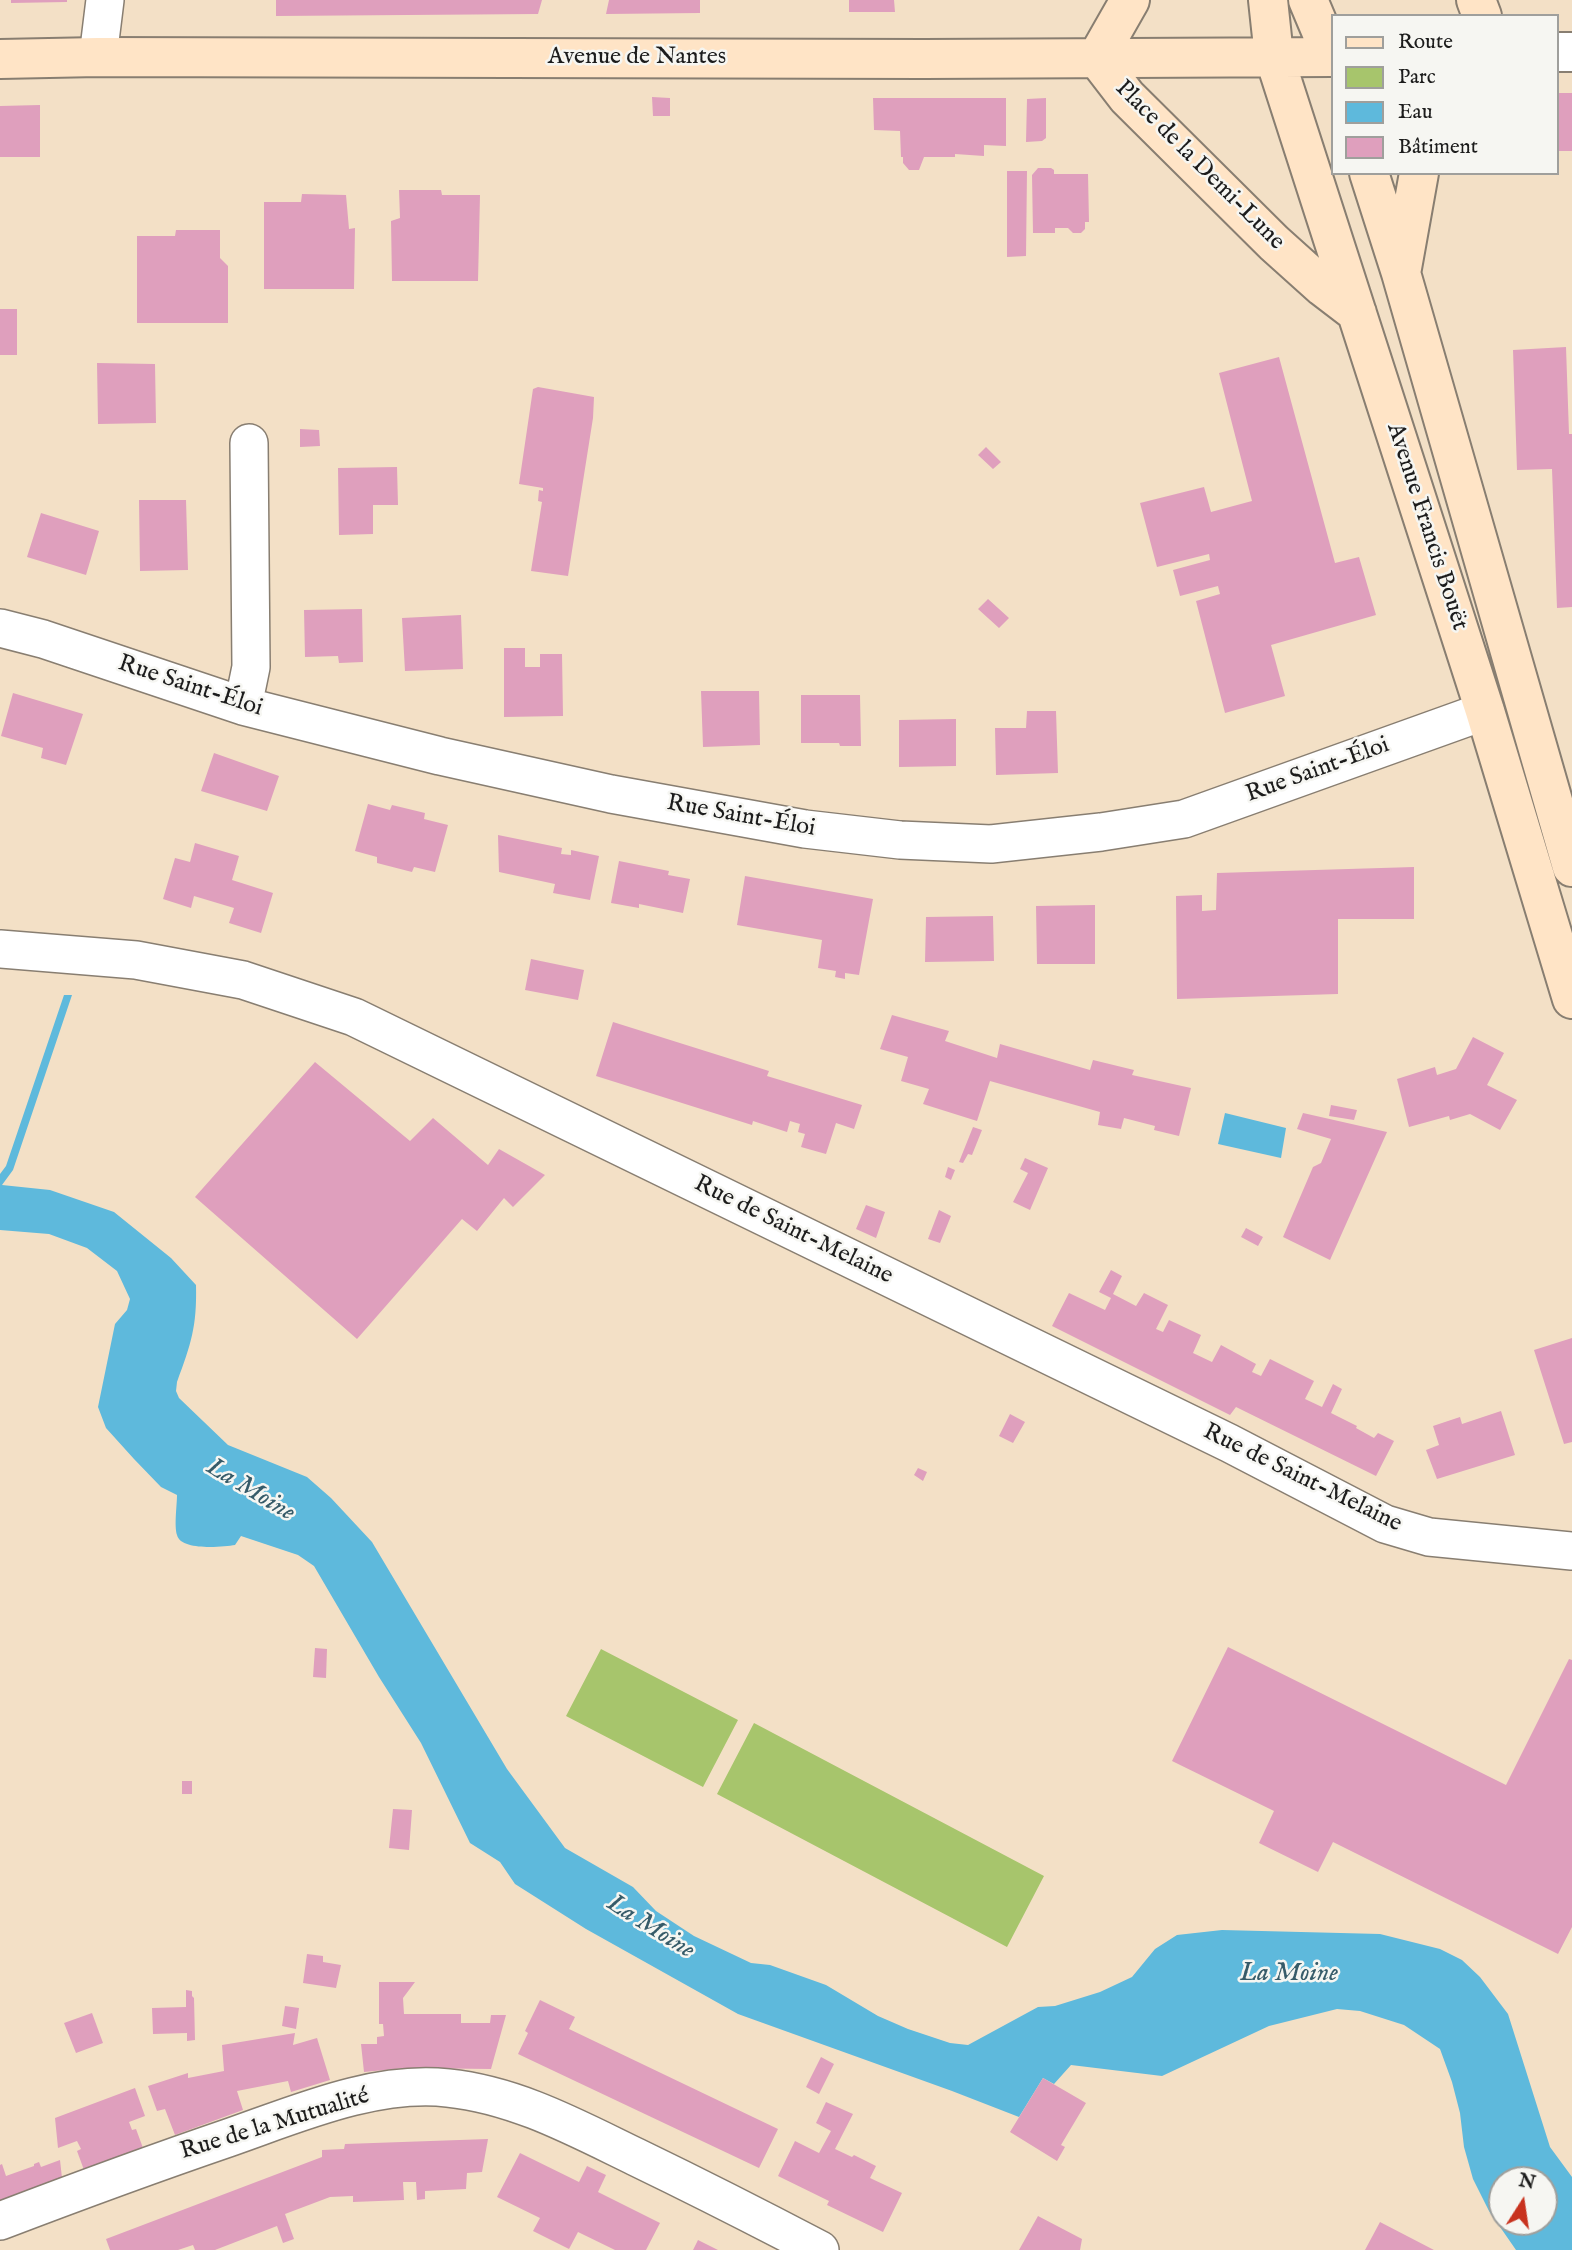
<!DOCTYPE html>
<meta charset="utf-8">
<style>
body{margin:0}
#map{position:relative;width:1572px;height:2250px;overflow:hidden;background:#f3e0c6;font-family:"IM FELL English",serif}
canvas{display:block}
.legend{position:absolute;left:1331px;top:14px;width:228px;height:161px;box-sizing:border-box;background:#f6f6f2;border:2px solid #9f9f9c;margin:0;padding:9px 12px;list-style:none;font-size:21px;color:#1c1c1c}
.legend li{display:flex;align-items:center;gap:14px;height:35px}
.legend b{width:35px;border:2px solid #9f9f9c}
.north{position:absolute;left:1488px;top:2166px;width:70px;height:70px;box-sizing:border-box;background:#f6f6f2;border:2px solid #9f9f9c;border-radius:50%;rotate:12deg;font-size:19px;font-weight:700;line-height:28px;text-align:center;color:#1c1c1c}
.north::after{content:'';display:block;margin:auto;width:24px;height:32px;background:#c8321e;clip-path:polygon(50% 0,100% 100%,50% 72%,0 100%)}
</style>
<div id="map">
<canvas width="1572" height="2250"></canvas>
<ul class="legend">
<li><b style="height:9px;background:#ffe4c6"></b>Route</li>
<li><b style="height:19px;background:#a7c56c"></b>Parc</li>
<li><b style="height:19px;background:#5eb9dc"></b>Eau</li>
<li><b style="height:19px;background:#df9fbd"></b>Bâtiment</li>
</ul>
<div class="north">N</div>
</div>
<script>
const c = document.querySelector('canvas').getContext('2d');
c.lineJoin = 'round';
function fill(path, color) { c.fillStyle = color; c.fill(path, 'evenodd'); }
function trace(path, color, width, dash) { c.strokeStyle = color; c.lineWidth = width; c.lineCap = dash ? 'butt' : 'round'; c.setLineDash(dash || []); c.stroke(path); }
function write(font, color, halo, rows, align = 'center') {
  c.font = font + ' "IM FELL English",serif'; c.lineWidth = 5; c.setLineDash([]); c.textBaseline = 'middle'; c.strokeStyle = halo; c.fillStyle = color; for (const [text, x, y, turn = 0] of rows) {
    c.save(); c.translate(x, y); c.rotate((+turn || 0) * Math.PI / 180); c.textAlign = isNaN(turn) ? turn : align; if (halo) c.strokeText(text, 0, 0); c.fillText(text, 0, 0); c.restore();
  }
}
const green = new Path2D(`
 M601,1649L738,1720L703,1787L566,1716Z
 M754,1723L1044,1876L1007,1947L717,1794Z`);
const water = new Path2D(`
 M64,995H72L13,1170L2,1185L50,1190L114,1212L171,1258L196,1285C197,1327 191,1344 177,1382L176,1391L179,1398L228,1445L307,1477L331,1498L372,1542L507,1769L565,1848L633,1887L656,1911L694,1936L751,1963L770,1965L826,1985L878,2016L908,2029L950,2043L968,2045L1038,2007L1055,2006L1100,1992L1132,1977L1155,1949L1177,1935L1222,1930L1380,1934L1440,1949L1462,1960L1480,1977L1508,2014L1550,2147L1572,2177V2250H1516L1489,2211L1473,2179L1464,2147L1460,2113L1452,2082L1440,2049L1404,2025L1360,2011L1337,2009L1269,2026L1162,2076L1071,2065L1054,2084L1043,2078L1019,2117L952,2091L738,2014L586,1929L515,1884L500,1862L470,1843L421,1743L379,1677L314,1566L298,1555L241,1536L235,1545C222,1547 181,1551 177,1535C174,1526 177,1505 177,1495L161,1487L134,1459L106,1428L98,1407L115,1324L127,1310L130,1299L117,1271L87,1248L49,1234L0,1230V1174L6,1166ZM1502,2180H1544V2222H1502Z
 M1225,1113L1286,1128L1281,1158L1218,1144Z`);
const building = new Path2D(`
 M11,0H67V2L11,3Z
 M276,0H542L538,14L276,16Z
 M609,0H700V13L606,14Z
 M849,0H894L895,12H849Z
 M1556,93H1572V151H1556Z
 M652,97L670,98V116H653Z
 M873,98H1006V146L984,145V156L955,154V157H924L919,170H909L903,163V157H901L900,131L874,130Z
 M1046,98V138L1042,141L1026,142L1027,99Z
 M40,105V157H0V106Z
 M1038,168H1051L1054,170V174H1088L1089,222H1085V229L1081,233H1073L1068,228H1055V233H1033L1032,175Z
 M1007,171H1027L1026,256L1007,257Z
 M399,190H441L442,195H480L478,281H392L391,221L400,218Z
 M302,194L346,195L349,229L355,228L354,289H264V202H301Z
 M176,230H220V258L228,266V323H137V236H175Z
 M0,309H17V355H0Z
 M1566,347L1569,434H1572V607L1557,608L1552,469L1517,470L1513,350Z
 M1279,357L1335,563L1359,557L1376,615L1271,645L1285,696L1225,713L1196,601L1220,594L1218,586L1180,596L1173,570L1210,560L1209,554L1157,567L1140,503L1204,487L1211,512L1252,501L1219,373Z
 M97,363L155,364L156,423L98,424Z
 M538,387L594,397L593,418L568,576L531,571L542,502L538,501L539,490L543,491V488L519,484L533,389Z
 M300,429L319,430L320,446L300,447Z
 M986,447L1001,462L993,469L978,455Z
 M397,467L398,505H373V534L339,535L338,468Z
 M139,500H186L188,570L140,571Z
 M41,513L99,531L86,575L27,557Z
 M988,599L1009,618L999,628L978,609Z
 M362,609L363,662L339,663L338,656L305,657L304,610Z
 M461,615L463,669L405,671L402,618Z
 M504,648H525V667H540V654H562L563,716L504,717Z
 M701,691H759L760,745L703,747Z
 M13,693L83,714L66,765L41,758L43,748L1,736Z
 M801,695H860L861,746H840L839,743H801Z
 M1027,711H1056L1058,773L996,775L995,728H1026Z
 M956,719V766L899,767V720Z
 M214,753L279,776L267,811L201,791Z
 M368,804L390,810L392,805L425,813L424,819L448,825L435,872L414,867L412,872L377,863V857L355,851Z
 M498,835L562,848L561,854L571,855V850L599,856L590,900L553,893L555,884L499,872Z
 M195,843L239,856L232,880L273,893L261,933L229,923L234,908L194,896L191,908L163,899L175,858L190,862Z
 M619,861L669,871L668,875L690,879L683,913L639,904V908L611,903Z
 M1414,867V919H1338V994L1177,999L1176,896L1202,895V911L1216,910L1217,873Z
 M745,876L873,899L859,975L845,973V979L835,977L836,971L818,968L822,940L737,925Z
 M1095,905V964H1037L1036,906Z
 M993,916L994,961L925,962L926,917Z
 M531,959L584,970L578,1000L525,990Z
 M892,1015L949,1031L945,1041L997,1058L1000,1044L1090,1070L1093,1060L1134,1070L1132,1075L1191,1088L1179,1136L1154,1130L1155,1126L1124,1118L1121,1129L1098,1125L1100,1112L990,1081L977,1121L923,1104L929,1089L901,1081L908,1057L880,1049Z
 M613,1022L769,1071L767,1076L862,1105L854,1129L836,1123L826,1154L801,1147L805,1134L798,1132L800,1124L790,1121L787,1132L753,1121L752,1125L596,1076Z
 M1473,1037L1504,1053L1487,1085L1517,1100L1500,1130L1470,1114L1450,1120L1449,1116L1409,1127L1397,1079L1435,1067L1437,1075L1456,1069Z
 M315,1062L410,1141L433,1118L488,1165L499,1149L545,1175L513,1207L504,1198L477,1231L462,1219L357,1339L195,1197Z
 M1331,1105L1357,1110L1354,1120L1329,1116Z
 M1303,1113L1387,1132L1330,1260L1283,1237L1313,1167L1321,1163L1331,1139L1297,1129Z
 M973,1127L982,1130L972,1155L968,1154L963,1163L959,1162Z
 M1025,1158L1048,1168L1030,1210L1013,1202L1028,1173L1020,1169Z
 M948,1167L955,1170L951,1180L945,1177Z
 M866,1205L885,1212L876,1238L856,1229Z
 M939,1210L951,1216L940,1243L928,1239Z
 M1246,1228L1263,1237L1258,1246L1241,1237Z
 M1111,1270L1122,1276L1113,1294L1136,1306L1144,1293L1168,1305L1156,1329L1163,1332L1169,1320L1201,1335L1193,1353L1212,1362L1221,1345L1256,1364L1252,1372L1261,1376L1270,1359L1314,1381L1305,1399L1322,1407L1333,1384L1342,1389L1331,1413L1357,1426L1356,1428L1374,1438L1378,1433L1394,1441L1376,1476L1236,1407L1230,1415L1052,1326L1069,1293L1105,1310L1111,1298L1099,1292Z
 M1572,1338V1442L1564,1444L1534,1350Z
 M1501,1411L1515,1455L1437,1479L1426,1450L1439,1445L1433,1426L1460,1417L1462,1424Z
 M1010,1414L1025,1422L1013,1443L999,1436Z
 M918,1468L927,1472L923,1481L914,1475Z
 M1228,1647L1506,1785L1569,1659L1572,1660V1927L1558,1954L1333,1842L1318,1872L1259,1843L1274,1811L1172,1761Z
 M315,1648L327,1649L326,1678L313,1677Z
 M182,1781H192V1794H182Z
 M393,1809L412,1810L409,1850L389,1848Z
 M307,1954L323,1956V1962L341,1965L336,1988L303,1983Z
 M379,1982H415L403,1998L404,2014H461V2023H490L491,2015H506L491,2069L405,2068L364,2072L361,2044H377V2037L384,2036L383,2024H379Z
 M186,1990L192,1991V1996L194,1998L195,2040L187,2041V2033L153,2034L152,2008L186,2007Z
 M540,2000L575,2017L569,2029L778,2129L759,2168L518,2054L528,2033L525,2031Z
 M285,2006L299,2008L296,2029L282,2026Z
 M92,2013L103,2043L76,2053L64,2023Z
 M295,2033L293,2045L317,2038L330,2080L291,2092L288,2081L237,2091L243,2110L175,2135L165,2109L157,2111L148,2086L188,2073V2078L224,2071L222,2045Z
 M821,2057L834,2064L819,2094L806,2087Z
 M1043,2078L1086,2103L1061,2145L1065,2147L1057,2161L1010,2132Z
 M135,2088L145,2116L129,2122L132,2130L136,2129L143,2148L84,2170L77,2151L81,2149L77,2141L58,2148L55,2118Z
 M826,2102L853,2114L835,2149L852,2157L854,2155L876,2166L870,2178L902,2193L883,2232L827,2205L829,2201L778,2176L795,2141L819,2153L831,2131L816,2123Z
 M488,2139L482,2172L467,2173L466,2189L425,2191V2199L417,2200L416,2182H403L404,2200L353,2202V2196L330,2197L285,2214L294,2239L283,2243L277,2226L215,2250H195L193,2245L178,2250H110L106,2239L322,2157V2150L344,2149L345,2144Z
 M520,2153L579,2182L587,2166L606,2175L598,2192L660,2223L646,2250H615L578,2232L569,2249L533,2231L540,2218L497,2197Z
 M60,2160L62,2178L0,2201V2165L2,2164L6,2176L34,2166V2164L39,2162L41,2167Z
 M1038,2216L1082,2239L1080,2250H1019Z
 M1380,2222L1434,2250H1365Z
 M698,2240L718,2250H693Z`);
const minor = new Path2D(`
 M98,57L105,0
 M0,628L43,639L243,706L440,756L611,794L805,829L900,840L991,844L1101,832L1184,819L1485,711
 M243,706L251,667L249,443
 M0,949L136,960L243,980L354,1017L1229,1443L1385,1524L1429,1537L1572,1551
 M0,2221C76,2192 152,2164 228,2138C297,2114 374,2080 448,2088C516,2095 576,2128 636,2157C698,2187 759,2218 820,2250`);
const tertiary = new Path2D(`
 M1556,52H1572`);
const secondary = new Path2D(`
 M1268,0L1274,56L1485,711L1572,999
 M1308,0L1332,57
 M1476,0L1482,16
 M1097,58L1127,97L1274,243L1323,287L1357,313
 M1097,58L1130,0
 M0,59L98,57L924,59L1332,57
 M1369,173L1401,273L1572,867
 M1402,268L1419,173`);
const streetNames = [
 ["Avenue de Nantes",637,58],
 ["Place de la Demi-Lune",1199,166,45],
 ["Avenue Francis Bouët",1426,527,72],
 ["Rue Saint-Éloi",190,687,18],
 ["Rue Saint-Éloi",1318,771,-20],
 ["Rue Saint-Éloi",741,817,10],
 ["Rue de Saint-Melaine",793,1231,26],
 ["Rue de Saint-Melaine",1302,1479,26],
 ["Rue de la Mutualité",275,2125,-17]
];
const waterNames = [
 ["La Moine",250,1491,31],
 ["La Moine",650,1928,32],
 ["La Moine",1289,1975]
];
fill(green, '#a7c56c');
fill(water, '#5eb9dc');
fill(building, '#df9fbd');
trace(minor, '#887e71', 40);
trace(tertiary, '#887e71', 42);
trace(secondary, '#887e71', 42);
trace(minor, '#fff', 37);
trace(tertiary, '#fff', 38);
trace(secondary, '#ffe4c6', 38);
write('24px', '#1c1c1c', '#f6f6f2', streetNames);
write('italic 26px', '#365b69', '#f6f6f2', waterNames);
</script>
